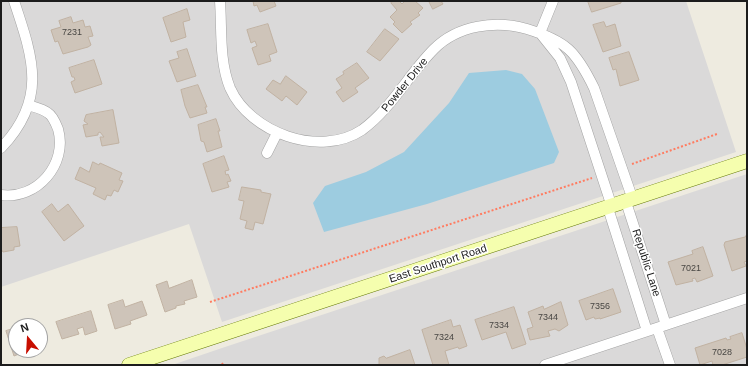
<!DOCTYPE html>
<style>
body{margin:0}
#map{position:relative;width:748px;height:366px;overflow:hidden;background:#eeebe0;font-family:Helvetica,sans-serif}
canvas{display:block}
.frame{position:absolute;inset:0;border:2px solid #1c1c1c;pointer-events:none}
.north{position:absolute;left:8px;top:318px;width:40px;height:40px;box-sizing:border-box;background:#fff;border:1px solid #a4a4a4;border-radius:50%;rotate:342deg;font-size:11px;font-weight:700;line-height:16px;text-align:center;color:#1c1c1c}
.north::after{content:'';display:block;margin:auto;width:14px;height:18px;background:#c80e00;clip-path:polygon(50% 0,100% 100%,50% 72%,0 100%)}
</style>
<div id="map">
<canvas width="748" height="366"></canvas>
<div class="frame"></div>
<div class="north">N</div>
</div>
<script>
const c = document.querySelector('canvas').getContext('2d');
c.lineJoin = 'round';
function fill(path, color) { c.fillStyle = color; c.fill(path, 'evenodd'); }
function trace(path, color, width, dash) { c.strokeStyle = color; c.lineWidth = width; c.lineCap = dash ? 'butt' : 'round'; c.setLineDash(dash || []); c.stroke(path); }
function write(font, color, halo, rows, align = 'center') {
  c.font = font + ' Helvetica,sans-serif'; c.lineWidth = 3; c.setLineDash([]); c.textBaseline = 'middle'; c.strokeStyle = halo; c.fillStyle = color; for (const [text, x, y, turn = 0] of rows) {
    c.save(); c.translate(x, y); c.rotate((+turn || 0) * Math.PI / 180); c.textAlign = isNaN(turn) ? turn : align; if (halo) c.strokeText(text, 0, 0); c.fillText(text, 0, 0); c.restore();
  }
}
const residential = new Path2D(`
 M1,1H686L736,152L222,322L189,224L1,287Z
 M747,174V365H172L222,348Z`);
const water = new Path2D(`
 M506,70L522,74L535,89L559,152L554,163L427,204L324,232L313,203L325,186L366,172L404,152L449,103L469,73Z`);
const building = new Path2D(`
 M250,1H274L276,6L260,12L257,5L254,6L253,1Z
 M394,1H399L402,4L405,1H415L423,8L418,13L420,15L410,22L412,24L402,33L393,24L395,22L390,17L397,10L391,3Z
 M429,1H441L443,4L433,9Z
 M588,1H621V3L592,12Z
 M187,9L190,20L183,22L186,37L171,42L163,18Z
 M71,17L73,23L83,20L85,27L90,26L93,36L88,37L91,45L88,47L63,54L58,41L55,42L51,30L61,27L59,21Z
 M604,22L606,27L615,24L621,46L603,52L593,25Z
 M268,24L277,52L269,55L271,61L258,65L252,48L257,46L255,41L251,43L247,30Z
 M385,29L399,39L380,61L367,52Z
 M187,49L196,76L177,82L169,61L179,58L177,52Z
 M629,52L639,80L620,86L616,69L613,70L609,58Z
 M94,60L102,84L75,93L71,82L75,80L74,77H72L69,68Z
 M357,63L369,78L355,88L358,92L343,102L336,92L342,88L336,79L344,74L343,72Z
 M286,76L307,92L297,105L286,96L282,101L266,89L273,80L280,84Z
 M198,85L207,107H205L207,113L190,118L185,106L181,90Z
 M113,110L119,143L102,146L100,137H104L100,132L98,133V135L86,137L83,125L88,124L84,121L86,115Z
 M216,119L220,131H218L222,147L207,152L204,142L201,141L198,125Z
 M224,156L229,170L225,171L226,175L228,174L231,181L227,182L229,187L212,192L203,164Z
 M93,162L99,165L100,163L122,173L119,180L123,181L118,192L114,190L111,196L107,195L105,200L93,194L96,188L75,179L80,167L89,172Z
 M242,187L261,190V192L271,194L263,224L255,222L253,230L245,228L247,221L240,219L244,201L239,200Z
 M52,204L58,212L68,204L84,226L64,241L42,212Z
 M17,227L20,246L14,247V250L3,252L1,249V228Z
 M747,234V261L744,262L746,266L732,271L724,245L725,242L745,237Z
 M703,247L713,276L697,282L695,278L692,279L693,281L676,285L668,262L693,254L692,251Z
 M192,280L197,297L184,301L185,304L176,306V308L165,312L156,285L167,281L169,288Z
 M613,289L621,312L600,319V318L595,319L594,317L586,320L579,301Z
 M123,300L125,307L142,301L147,315L130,321L131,324L115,329L108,305Z
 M561,302L568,325L559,331L555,329L548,331L550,336L530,340L527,329L533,327L528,312L543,306L544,309Z
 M514,307L526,344L512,349L506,332L482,340L475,320Z
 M91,311L97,331L85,335L83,327L77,329L79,334L62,339L56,322Z
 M451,320L453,327L460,325L467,346L459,349L458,347L445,351L449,365H433L422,330Z
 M40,327L46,341L40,343Z
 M16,328V350H29L14,356L6,331Z
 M742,333L747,349V357L722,365H713L712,361L700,365L695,348L726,338L727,340L731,339L730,337Z
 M410,350L415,365H379V358L384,356L386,358Z`);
const path = new Path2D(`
 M632,164L717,134
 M210,302L592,178
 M222,363L223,365`);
const street = new Path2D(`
 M220,1C222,29 219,61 230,88C250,133 320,158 362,130C392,108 408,75 434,49C458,25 496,20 527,29C566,41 576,51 594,88L633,200
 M540,33L560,58L571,82L612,207
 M540,33L553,1
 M1,148C48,99 33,58 14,1
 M267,153L277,133
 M1,195C37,200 68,164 58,129C56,124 53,116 48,113C43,109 34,107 28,105
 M626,202L666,325
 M608,208L647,331
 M657,328L670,365
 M545,365L747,298`);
const secondary = new Path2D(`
 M129,365L747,161`);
const numberNames = [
 ["7231",72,33],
 ["7021",691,269],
 ["7356",600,307],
 ["7344",548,318],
 ["7334",499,326],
 ["7324",444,338],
 ["7028",722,353]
];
const streetNames = [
 ["Powder Drive",405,85,-51],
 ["Republic Lane",646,263,72],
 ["East Southport Road",438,264,-18]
];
fill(residential, '#dad9d9');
fill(water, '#9dcce0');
fill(building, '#cec4b9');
trace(building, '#c1b2a2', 1);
trace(street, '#a3a3a3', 11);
trace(secondary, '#607600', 15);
trace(path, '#ff7c61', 2, [2, 2]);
trace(street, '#fff', 10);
trace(secondary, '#f5feae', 14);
write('9px', '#484643', null, numberNames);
write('11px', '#1c1c1c', '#fff', streetNames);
</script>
